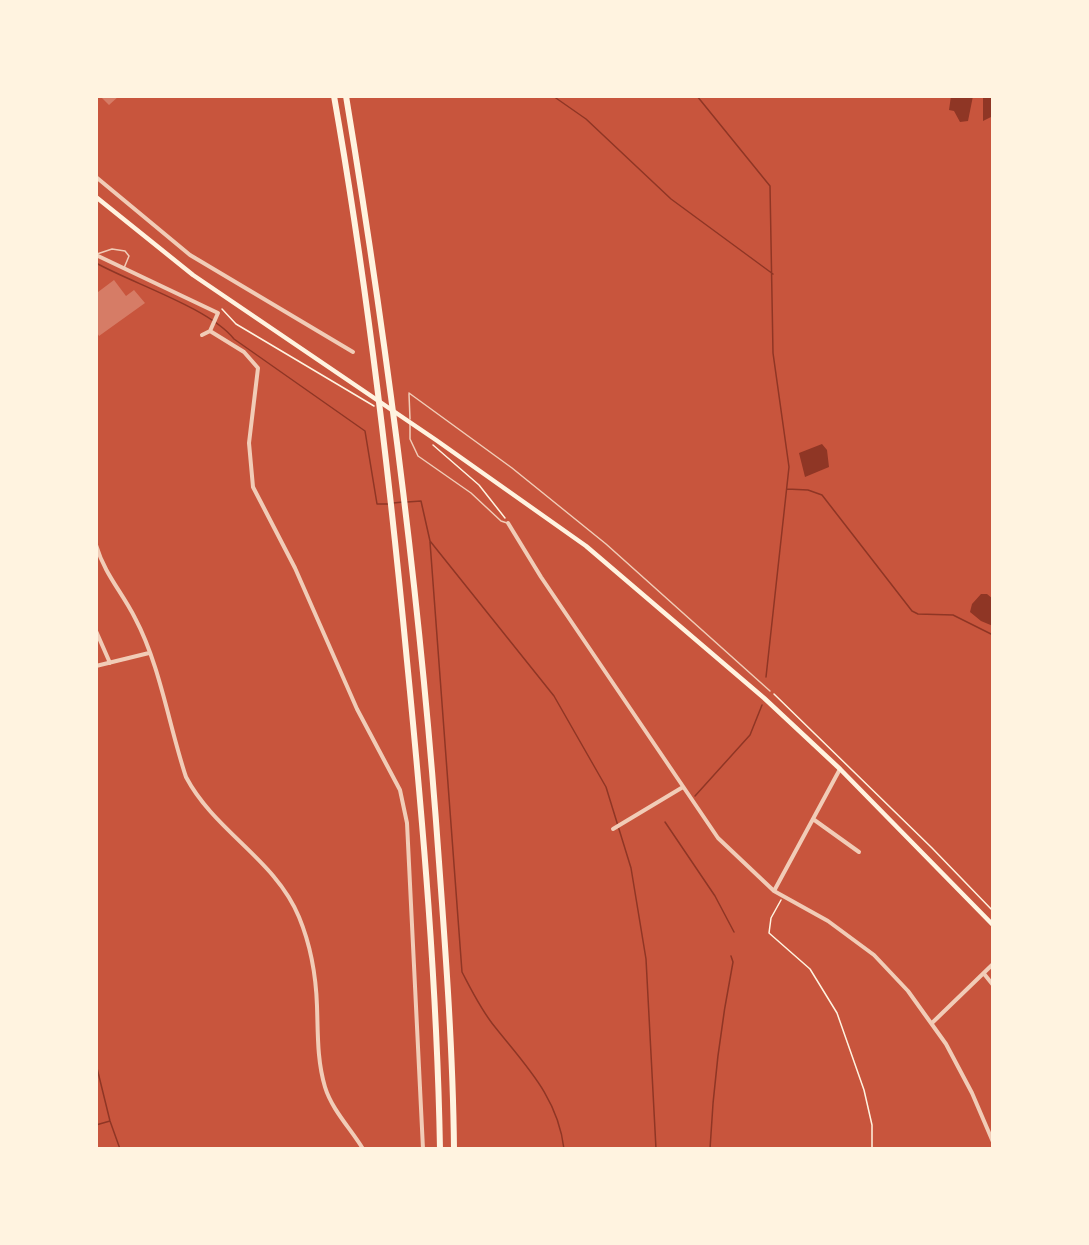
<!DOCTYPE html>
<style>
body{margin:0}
#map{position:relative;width:1089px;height:1245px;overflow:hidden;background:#c8553d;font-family:"Alegreya Sans",sans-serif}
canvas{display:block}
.frame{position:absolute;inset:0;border:98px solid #fff3e0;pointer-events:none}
</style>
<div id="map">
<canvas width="1089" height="1245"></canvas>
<div class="frame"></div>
</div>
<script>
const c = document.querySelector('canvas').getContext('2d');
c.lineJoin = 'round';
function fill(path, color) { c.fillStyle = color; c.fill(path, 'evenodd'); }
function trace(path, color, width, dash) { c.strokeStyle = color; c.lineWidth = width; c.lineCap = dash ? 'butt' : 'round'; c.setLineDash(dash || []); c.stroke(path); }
const water = new Path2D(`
 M951,96H973L968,121L960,122L954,111L949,110Z
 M983,96H993V116L983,121Z
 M822,444L827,450L829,467L805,477L799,453Z
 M981,594H987L993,599V626L981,621L970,612L972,604Z`);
const stream = new Path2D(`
 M553,96L586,119L671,199L773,274
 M697,96L770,186L773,353L789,467L766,677
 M96,263C134,284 209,308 234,339L365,431L377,504H388
 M787,489L808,490L822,495L912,611L918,614L953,615L993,635
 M407,502L421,501L430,541L554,696L606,787L631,868L646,959L656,1149
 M393,503L403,502
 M430,542L462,972C472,991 481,1010 495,1027C525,1065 558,1097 564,1149
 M695,796L750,735L762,705
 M665,822L715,896L734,932
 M96,1064L110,1121L120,1149
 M96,1125L110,1121
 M710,1149C713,1086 721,1023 733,962L731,956`);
const building = new Path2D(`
 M100,96H119L109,105Z
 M114,280L126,296L134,290L145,303L99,336L96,331V290L98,292Z`);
const path = new Path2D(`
 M222,309L236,324L374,406
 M433,445L479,485L505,518
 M774,694L932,848L993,911
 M781,900L771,918L769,933L810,969L837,1013L864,1090L872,1125V1149`);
const service = new Path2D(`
 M97,254L112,249L125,251L129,256L124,268
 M409,393L512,468L606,544L770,691
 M409,394L410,419
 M410,424V439L418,456L471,493L501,521L507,523`);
const minor = new Path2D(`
 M96,177L190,255L353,352
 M96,255L218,313L210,331L202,335
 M210,331L244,352L258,368L249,443L253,487L295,568L357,709L400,790L407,823L423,1149
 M508,523L541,577L718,838L774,891L828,921L874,955L908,991L946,1044L972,1093L993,1142
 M96,545C105,575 122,592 135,618C160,665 169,726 186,777C215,832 275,859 299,917C311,946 316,976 317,1006C318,1034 317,1060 325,1087C332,1110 351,1129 363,1149
 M96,631L110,663
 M96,666L149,653
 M813,819L859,852
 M613,829L683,787
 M774,891L840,769
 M985,975L993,985
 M932,1023L993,964`);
const secondary = new Path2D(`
 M96,197L193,275L436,440L586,546L764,698L840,769L993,925`);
const motorway = new Path2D(`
 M334,96C367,283 389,471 407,661C423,823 437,986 440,1149
 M346,96C388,350 421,605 439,862C446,957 453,1053 454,1149`);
fill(water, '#8f3625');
trace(stream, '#8f3625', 1.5);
fill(building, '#d67c66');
trace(path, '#fff3e0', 1.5);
trace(service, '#f1ccb7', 1.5);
trace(minor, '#f1ccb7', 4);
trace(secondary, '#fff3e0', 4.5);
trace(motorway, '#fff3e0', 6);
</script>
